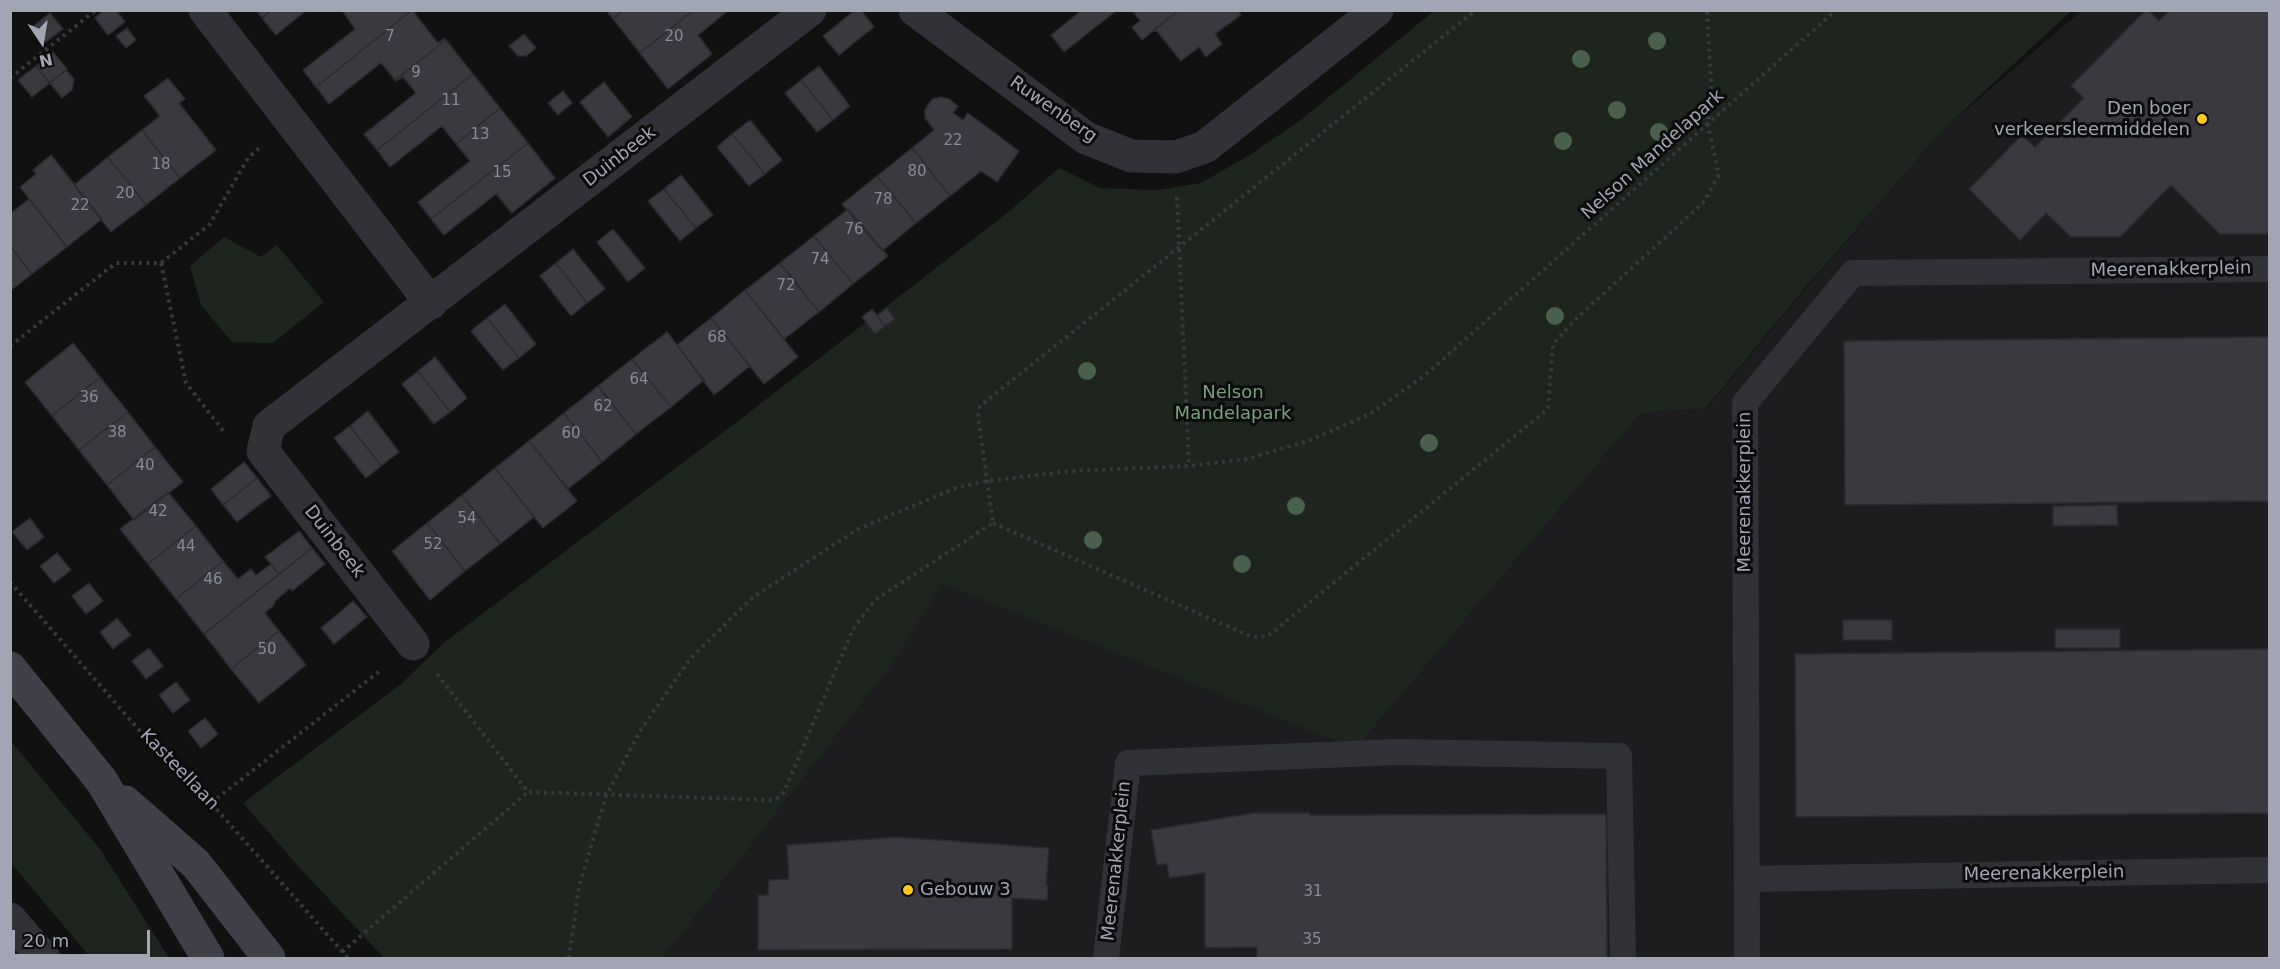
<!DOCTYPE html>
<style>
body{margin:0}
#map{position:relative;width:2280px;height:969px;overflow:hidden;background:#111112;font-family:"DejaVu Sans",sans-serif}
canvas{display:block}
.frame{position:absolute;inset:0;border:12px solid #a1a5b4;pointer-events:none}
.north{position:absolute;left:12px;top:12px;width:60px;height:60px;-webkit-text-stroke:4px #0c0c0d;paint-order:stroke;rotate:168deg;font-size:16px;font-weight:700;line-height:24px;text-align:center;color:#a1a5b4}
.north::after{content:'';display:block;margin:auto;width:21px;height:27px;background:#a1a5b4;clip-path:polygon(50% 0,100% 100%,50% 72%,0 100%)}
.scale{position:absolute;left:12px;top:930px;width:138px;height:27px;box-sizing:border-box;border:3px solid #a1a5b4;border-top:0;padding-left:8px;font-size:18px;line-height:21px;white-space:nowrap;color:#a1a5b4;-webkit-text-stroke:4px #0c0c0d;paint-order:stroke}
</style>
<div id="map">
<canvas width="2280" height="969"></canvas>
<div class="frame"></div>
<div class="north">N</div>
<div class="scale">20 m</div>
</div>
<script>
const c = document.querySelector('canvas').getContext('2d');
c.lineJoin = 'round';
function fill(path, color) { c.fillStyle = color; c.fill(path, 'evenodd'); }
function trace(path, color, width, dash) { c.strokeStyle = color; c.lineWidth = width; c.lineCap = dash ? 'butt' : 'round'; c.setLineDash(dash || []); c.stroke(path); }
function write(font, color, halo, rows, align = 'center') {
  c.font = font + ' "DejaVu Sans",sans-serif'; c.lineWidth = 6; c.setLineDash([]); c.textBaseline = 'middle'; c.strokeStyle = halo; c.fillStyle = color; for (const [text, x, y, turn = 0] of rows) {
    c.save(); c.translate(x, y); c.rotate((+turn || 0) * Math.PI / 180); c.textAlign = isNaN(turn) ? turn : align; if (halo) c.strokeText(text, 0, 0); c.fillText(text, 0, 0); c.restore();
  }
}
const built = new Path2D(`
 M2081,11H2269V958H663L894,662L942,584L1345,745L1358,746L1642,412L1707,408L1807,287L1945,128Z`);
const green = new Path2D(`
 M1434,11H2071L1945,128L1806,287L1706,408L1641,413L1358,746L1345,745L942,584L894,662L663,958H384L299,867L243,803L401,684L445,642L738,421L1011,210L1059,168L1100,188L1157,190L1201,183L1253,153L1302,119Z
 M224,237L261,257L277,245L324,302L273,343L232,342L201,305L190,266Z
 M10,740L100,849L169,958H91L11,863Z`);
const building = new Path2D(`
 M104,10H116L125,22L108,35L95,18Z
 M256,10H272L262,18Z
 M272,10H307L276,35L262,18Z
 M412,10L316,87L303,70L355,29L342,10Z
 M412,10L438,43L445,38L446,40L395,80L381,63L329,104L316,87Z
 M606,10H624L613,19Z
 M624,10H694L640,53L613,19Z
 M694,10H729L698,35L712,54L668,89L640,53Z
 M855,10H861L874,27L839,55L823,36Z
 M1082,10H1117L1064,52L1051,35Z
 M1132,10H1179L1142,40L1132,27L1140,21Z
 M1179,10H1237L1241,15L1215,34L1222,44L1206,57L1199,47L1181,61L1156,30L1150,33Z
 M2146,10H2148L2159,21L2170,10H2270V234H2220L2171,185L2120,237H2071L2046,213L2020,240L1969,189L2022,135L2035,147L2084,98L2071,86Z
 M50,13L63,29L46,42L33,26Z
 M127,28L136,40L126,48L116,36Z
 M524,34L536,48L526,56H518L509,46Z
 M446,40L473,74L377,150L364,134L416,93L403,77L396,81L395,80Z
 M53,52L67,69L50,83L36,66Z
 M36,66L50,83L32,97L18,80Z
 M819,66L850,106L833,120L801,80Z
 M66,70L74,79L72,90L62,98L50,83Z
 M473,74L500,108L456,144L442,126L390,167L377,150Z
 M168,78L185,99L179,103L216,150L180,178L142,130L160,116L144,96Z
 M801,80L833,120L817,132L785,93Z
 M604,82L632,117L608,137L580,102Z
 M563,91L572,103L558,115L548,103Z
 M941,97L949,99L958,106L953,113L963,120L968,113L1019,151L997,182L981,171L950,196L912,148L934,130L925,118V110L932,99Z
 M500,108L528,143L431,219L418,202L470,161L456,144Z
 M750,120L782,160L765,174L732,134Z
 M142,130L180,178L146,205L108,157Z
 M732,134L765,174L749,186L717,147Z
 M528,143L555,178L512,213L496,194L444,235L431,219Z
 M912,148L950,196L916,223L877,176Z
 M51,155L102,219L67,247L20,187L36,174L33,170Z
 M108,157L146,205L111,232L74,185Z
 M681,175L713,215L696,228L664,189Z
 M877,176L916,223L882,251L842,204Z
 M664,189L696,228L680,241L648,201Z
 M29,199L67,247L32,274L10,246V214Z
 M848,209L888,256L853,284L814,236Z
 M613,229L645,268L628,282L597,242Z
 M814,236L853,284L819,312L780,263Z
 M10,246L32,274L10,291Z
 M573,249L605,289L587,303L556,263Z
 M556,263L587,303L571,316L540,276Z
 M780,263L819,312L784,339L745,290Z
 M745,290L798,357L764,384L711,318Z
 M505,304L536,344L519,358L487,318Z
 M887,308L895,319L885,326L877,316Z
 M872,309L885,326L875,334L862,317Z
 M487,318L519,358L503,370L471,331Z
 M711,318L750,366L714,395L677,345Z
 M667,332L704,380L671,407L632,359Z
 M2270,337V501L1845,505L1844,341Z
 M73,343L100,377L52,416L25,382Z
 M435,357L467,398L450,412L418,371Z
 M632,359L671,407L636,434L598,386Z
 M418,371L450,412L434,424L402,384Z
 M100,377L128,412L79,450L52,416Z
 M598,386L636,434L602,462L564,413Z
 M368,411L399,452L381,466L350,426Z
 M128,412L155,447L107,485L79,450Z
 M564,413L602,462L568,489L529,441Z
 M350,426L381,466L366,478L334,438Z
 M529,441L577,501L543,528L495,468Z
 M155,447L183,482L134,520L107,485Z
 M244,462L257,478L223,505L211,489Z
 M495,468L534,517L500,544L462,495Z
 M257,478L271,496L237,522L223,505Z
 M168,492L196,526L148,564L120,529Z
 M462,495L500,544L465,571L427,523Z
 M2117,505L2118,525L2053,526V506Z
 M30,518L44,537L27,550L12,532Z
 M427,523L465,571L430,600L392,551Z
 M196,526L223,561L176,599L148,564Z
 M299,531L312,548L279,574L265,557Z
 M312,548L325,564L292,591L290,588L276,600L273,606L265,613L279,631L231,669L204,634Z
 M57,553L71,570L54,583L40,566Z
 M223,561L238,579L251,569L256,575L271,564L279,574L204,634L176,599Z
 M89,583L103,601L86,614L72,596Z
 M353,601L367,617L334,644L321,628Z
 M117,618L131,635L113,649L100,632Z
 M1843,620H1892V640H1843Z
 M2055,629H2120V648H2055Z
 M279,631L306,665L259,703L231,669Z
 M149,648L163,666L146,679L132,661Z
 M2270,649V813L1796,817L1795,654Z
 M176,682L190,700L173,713L159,695Z
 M205,718L218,734L201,748L188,731Z
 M1308,811L1310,815L1606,814L1607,958H1257V947L1205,948V873L1169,878L1167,864L1157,865L1151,830L1253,813H1308Z
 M897,837L1049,848L1046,885H1048L1047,900L1012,898V949L758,950V895H768L769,880L789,879L787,845Z`);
const path = new Path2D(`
 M10,78L96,10
 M1177,197L1189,466
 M161,263L186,383L224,432
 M10,346L116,263H161L210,224L248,158L259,148
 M993,523L1252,637L1268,636L1548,409L1553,344L1578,317L1703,203L1719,175L1708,125L1711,83L1707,10
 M10,582L180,777L211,803L348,958
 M437,674L528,792L770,800L778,798L784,792L853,629L875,600L993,523L978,416L980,406L1476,10
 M211,803L381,670
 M342,952L528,792
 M569,958L579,887L606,796L640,731L690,659L753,597L858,529L956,488L987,481L1071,471L1189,466L1247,459L1308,441L1370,414L1424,376L1836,10`);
const lane = new Path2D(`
 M1747,879L2270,870
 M1106,958L1128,763L1399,752L1619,756L1623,958
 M1747,958L1745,403L1853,273L2270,269`);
const street = new Path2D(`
 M205,10L431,303
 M915,10L1086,138L1131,156L1176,157L1205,147L1377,10
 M413,644L263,451L269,426L810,10
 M10,919L44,958`);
const secondary = new Path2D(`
 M10,668L101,780L208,958
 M125,802L196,864L269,958`);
const trees = [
 [1657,41],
 [1581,59],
 [1617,110],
 [1659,132],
 [1563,141],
 [1555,316],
 [1087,371],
 [1429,443],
 [1296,506],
 [1093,540],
 [1242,564]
];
const markers = [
 [2202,119,6,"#fec71d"],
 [908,890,6,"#fec71d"]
];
const numberNames = [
 ["7",390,37],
 ["20",674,37],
 ["9",416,73],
 ["11",451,101],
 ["13",480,135],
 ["22",953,141],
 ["18",161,165],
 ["80",917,172],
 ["15",502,173],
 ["20",125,194],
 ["78",883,200],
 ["22",80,206],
 ["76",854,230],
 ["74",820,260],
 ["72",786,286],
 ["68",717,338],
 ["64",639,380],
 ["36",89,398],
 ["62",603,407],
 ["38",117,433],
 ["60",571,434],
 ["40",145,466],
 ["42",158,512],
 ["54",467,519],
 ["52",433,545],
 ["44",186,547],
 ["46",213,580],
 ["50",267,650],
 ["31",1313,892],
 ["35",1312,940]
];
const poiNames = [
 ["Den boer",2190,109],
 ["verkeersleermiddelen",2190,130],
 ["Gebouw 3",920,890,"left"]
];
const streetNames = [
 ["Ruwenberg",1053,110,35],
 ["Nelson Mandelapark",1653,155,-42],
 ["Duinbeek",620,157,-38],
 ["Meerenakkerplein",2171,270,-1],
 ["Meerenakkerplein",1745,492,-90],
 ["Duinbeek",334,542,52],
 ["Kasteellaan",179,770,46],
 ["Meerenakkerplein",1117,861,-84],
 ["Meerenakkerplein",2044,874,-1]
];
const parkNames = [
 ["Nelson",1233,393],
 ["Mandelapark",1233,414]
];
fill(built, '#1d1d1f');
fill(green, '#1d251e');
fill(building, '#3a393f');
trace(building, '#2b2a2e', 1.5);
trace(path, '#37393e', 4, [3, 4.5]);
trace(lane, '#313237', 26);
trace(street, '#313237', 33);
trace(secondary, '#3f4048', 33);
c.fillStyle = '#49604d';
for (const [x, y] of trees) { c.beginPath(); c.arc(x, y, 9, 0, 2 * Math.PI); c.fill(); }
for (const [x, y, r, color] of markers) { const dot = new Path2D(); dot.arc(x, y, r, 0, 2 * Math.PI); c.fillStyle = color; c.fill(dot); trace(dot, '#0c0c0d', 2); }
write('15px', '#878a97', null, numberNames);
write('18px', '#a1a5b4', '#0c0c0d', poiNames, 'right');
write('18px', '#a1a5b4', '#0c0c0d', streetNames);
write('18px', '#76a17d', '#0c0c0d', parkNames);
</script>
